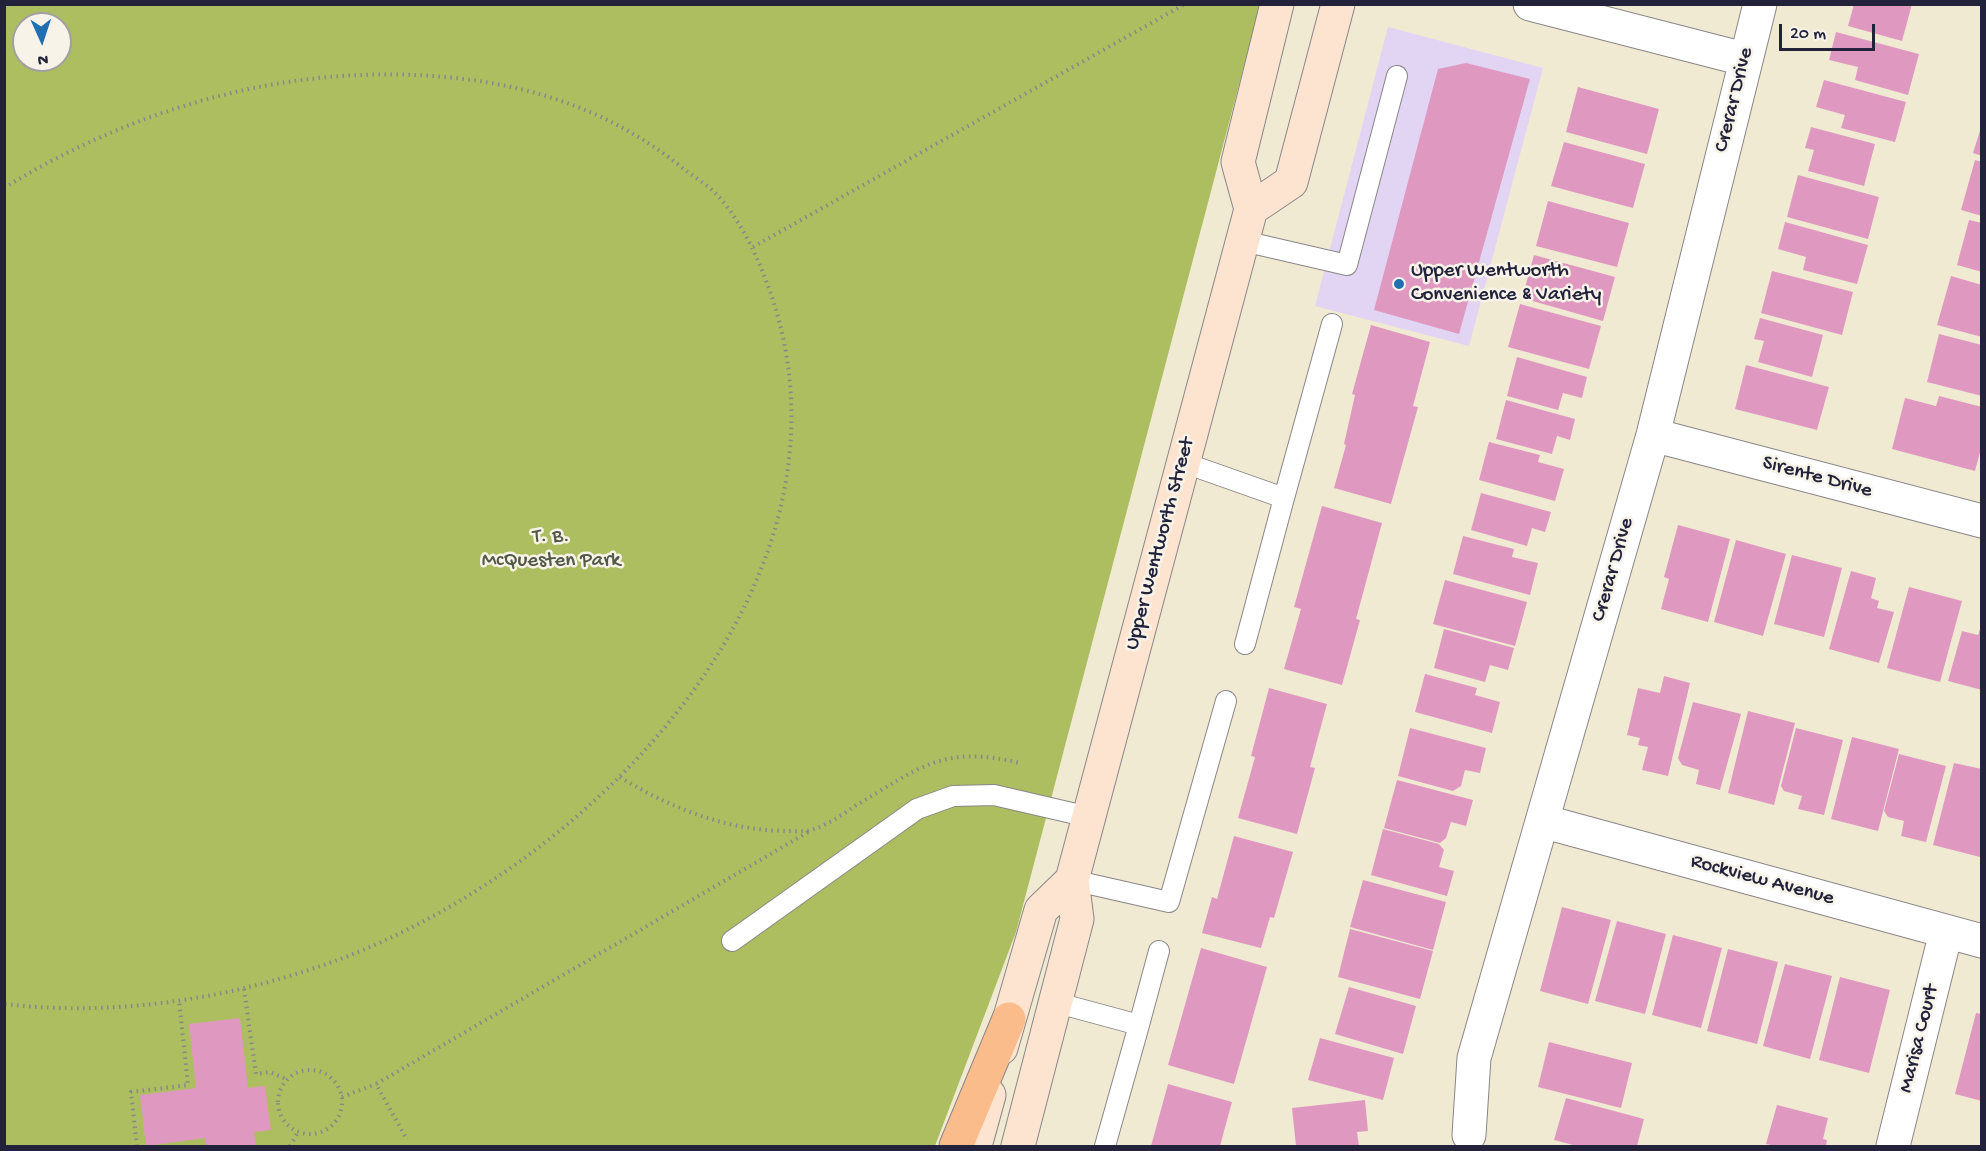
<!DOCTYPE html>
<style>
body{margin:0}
#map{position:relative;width:1986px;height:1151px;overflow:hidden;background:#f1ead3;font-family:"Gochi Hand",sans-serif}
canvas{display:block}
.frame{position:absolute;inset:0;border:6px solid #22223b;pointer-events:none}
.north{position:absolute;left:12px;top:12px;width:60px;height:60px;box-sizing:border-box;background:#f7f3e8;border:2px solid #a29fa3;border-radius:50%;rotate:177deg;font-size:16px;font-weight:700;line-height:24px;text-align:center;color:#22223b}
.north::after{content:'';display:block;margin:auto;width:21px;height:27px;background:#1f6fb2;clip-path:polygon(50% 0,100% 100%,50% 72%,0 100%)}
.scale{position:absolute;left:1779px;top:24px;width:96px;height:27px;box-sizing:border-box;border:3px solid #22223b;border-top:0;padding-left:8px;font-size:18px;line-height:21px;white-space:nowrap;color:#22223b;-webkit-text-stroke:4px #f7f3e8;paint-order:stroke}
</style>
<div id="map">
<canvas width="1986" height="1151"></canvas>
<div class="frame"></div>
<div class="north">N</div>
<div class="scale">20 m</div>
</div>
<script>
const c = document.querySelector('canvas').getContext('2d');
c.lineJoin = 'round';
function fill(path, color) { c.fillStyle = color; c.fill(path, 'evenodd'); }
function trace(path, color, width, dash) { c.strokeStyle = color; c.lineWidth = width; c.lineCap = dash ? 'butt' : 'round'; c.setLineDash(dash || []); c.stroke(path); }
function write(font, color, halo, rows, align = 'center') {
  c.font = font + ' "Gochi Hand",sans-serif'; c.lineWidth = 5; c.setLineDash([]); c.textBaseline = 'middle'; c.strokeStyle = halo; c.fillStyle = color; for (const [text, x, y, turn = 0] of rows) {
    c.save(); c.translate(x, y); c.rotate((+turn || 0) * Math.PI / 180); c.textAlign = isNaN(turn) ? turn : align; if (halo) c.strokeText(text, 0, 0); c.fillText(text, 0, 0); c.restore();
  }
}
const built = new Path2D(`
 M1388,27L1543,68L1469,346L1315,306Z`);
const green = new Path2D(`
 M5,5H1260L1016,932L935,1146H5ZM24,24H60V60H24Z`);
const building = new Path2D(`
 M1854,4H1912L1902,41L1848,26Z
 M1836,32L1919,54L1908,95L1855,80L1858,67L1829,60Z
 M1466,63L1530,79L1459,334L1374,310L1438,69Z
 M1824,80L1906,102L1895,142L1841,128L1845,115L1816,107Z
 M1578,87L1659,109L1647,154L1566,132Z
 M1982,124V156L1973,153Z
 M1811,127L1875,144L1864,186L1808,171L1814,150L1805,148Z
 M1564,142L1645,164L1633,208L1551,186Z
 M1975,160L1982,162V216L1961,210Z
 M1798,175L1879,197L1868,239L1787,217Z
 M1548,201L1629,223L1617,267L1536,246Z
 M1969,220L1982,223V272L1957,265Z
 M1785,222L1868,245L1857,284L1803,270L1806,257L1778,249Z
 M1534,255L1615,277L1603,321L1522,298Z
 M1772,271L1853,292L1842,335L1761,313Z
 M1951,276L1982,285V337L1937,325Z
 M1520,304L1601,326L1589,369L1508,347Z
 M1760,318L1823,335L1812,377L1758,362L1764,341L1754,339Z
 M1371,325L1430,342L1413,406L1418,407L1391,504L1334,488L1346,445L1344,444L1355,395L1352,394Z
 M1939,334L1982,345V396L1927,382Z
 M1517,357L1587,377L1582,398L1563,393L1558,410L1507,396Z
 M1746,365L1829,387L1817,430L1735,409Z
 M1939,396L1982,407V445L1975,471L1892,449L1905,398L1936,406Z
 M1506,400L1575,419L1570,440L1557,436L1552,454L1496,439Z
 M1489,442L1540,455L1538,462L1564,469L1555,501L1479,480Z
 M1481,493L1551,512L1545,532L1532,528L1527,546L1471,530Z
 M1322,506L1382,523L1356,619L1360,620L1342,685L1284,669L1301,609L1294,607Z
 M1678,525L1730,539L1708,622L1661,609L1669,579L1664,577Z
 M1463,536L1514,549L1512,557L1538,563L1530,595L1453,574Z
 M1736,540L1786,554L1763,636L1714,622Z
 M1792,555L1842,568L1824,637L1774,624Z
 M1851,571L1876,578L1871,598L1879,601L1877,608L1894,612L1879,663L1829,649Z
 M1445,580L1527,602L1515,646L1433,624Z
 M1909,587L1962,601L1940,682L1887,668Z
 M1981,626H1982V690L1948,681L1962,631L1978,635Z
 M1444,629L1514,648L1508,670L1490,665L1485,682L1434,668Z
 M1425,674L1477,688L1475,695L1500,702L1492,733L1415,712Z
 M1664,676L1690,683L1668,776L1642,770L1648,747L1638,745L1640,738L1627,735L1638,688L1660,693Z
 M1269,688L1327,704L1310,767L1315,768L1297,834L1238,818L1255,757L1251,756Z
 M1693,702L1741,714L1720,790L1696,784L1699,770L1682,765L1678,758Z
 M1748,711L1795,723L1774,805L1728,793Z
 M1410,728L1486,748L1480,773L1465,770L1461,786L1453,791L1398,776Z
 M1796,728L1843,740L1824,815L1798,809L1802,796L1784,791L1781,786Z
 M1852,737L1899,749L1878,831L1831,819Z
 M1899,754L1946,766L1926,842L1901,836L1904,821L1888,817L1884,811Z
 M1954,763L1982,769L1980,857L1933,845Z
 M1397,780L1473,800L1466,826L1451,822L1446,838L1440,843L1384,828Z
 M1383,829L1439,844L1444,850L1439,867L1454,871L1447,896L1371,875Z
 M1234,836L1293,852L1274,918L1270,917L1261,948L1202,933L1212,897L1217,899Z
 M1363,880L1446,902L1433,950L1350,927Z
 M1562,907L1611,920L1588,1004L1540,991Z
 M1617,921L1666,934L1645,1014L1595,1001Z
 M1350,929L1433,951L1420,999L1338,977Z
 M1673,935L1722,948L1701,1028L1652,1015Z
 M1201,948L1267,967L1234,1084L1168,1065Z
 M1728,949L1778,962L1757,1044L1707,1031Z
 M1785,964L1832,976L1810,1059L1763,1046Z
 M1840,977L1890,990L1869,1073L1819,1060Z
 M1349,987L1416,1006L1403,1054L1335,1034Z
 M1976,1013L1982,1014V1101L1955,1094Z
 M240,1018L248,1088L265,1086L271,1130L254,1132L256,1146H206L205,1138L146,1146L140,1095L196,1088L189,1024Z
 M1320,1038L1394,1058L1383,1100L1308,1080Z
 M1549,1042L1632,1063L1621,1108L1538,1087Z
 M1168,1084L1232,1102L1220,1146H1151Z
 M1566,1098L1644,1119L1637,1146H1577L1554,1140Z
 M1365,1100L1368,1131L1357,1132L1359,1146H1296L1292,1108Z
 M1777,1105L1828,1118L1823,1139L1827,1140L1826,1146H1776L1766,1144Z`);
const path = new Path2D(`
 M4,188C139,105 297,61 455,78C541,87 618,115 685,170C696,178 709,186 718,196C739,219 754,249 765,278C881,574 593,866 335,961C230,999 116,1017 4,1004
 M753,247L1185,4
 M620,777C670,808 728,831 788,831C795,831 804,832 811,830C826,826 842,815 855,806C919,768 943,744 1020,763
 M244,989L256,1074L270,1072L286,1079
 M278 1102a32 32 0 1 1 64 0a32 32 0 1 1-64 0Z
 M342,1097L376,1084
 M405,1136L376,1084L810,831
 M137,1146L131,1092L188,1085L179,1000
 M290,1146L298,1132`);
const lane = new Path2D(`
 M1243,241L1347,265L1397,76
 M1182,462L1284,498L1332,324
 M1245,644L1284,498
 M1072,880L1169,902L1226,701
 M732,941L917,809L953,796L994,795L1089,817
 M1054,1002L1139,1025L1159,951
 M1105,1146L1139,1025`);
const street = new Path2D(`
 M1530,4L1744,59
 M1653,435L1982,521
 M1542,821L1982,941
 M1469,1135L1474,1058L1653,435L1760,4
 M1893,1146L1946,932`);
const secondary = new Path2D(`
 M1251,209L1291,182L1338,4
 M1001,1048L1041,910L1072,880
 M975,1146L989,1095
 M1018,1146L1077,919L1072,880L1251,209L1238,162L1277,4`);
const highway = new Path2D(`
 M956,1146L1009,1019`);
const markers = [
 [1399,284,6,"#1f6fb2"]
];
const streetNames = [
 ["Crerar Drive",1735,100,-76],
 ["Sirente Drive",1817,478,15],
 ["Upper Wentworth Street",1161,544,-75],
 ["Crerar Drive",1614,570,-74],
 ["Rockview Avenue",1762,881,15],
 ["Marisa Court",1920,1039,-76]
];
const poiNames = [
 ["Upper Wentworth",1411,272],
 ["Convenience & Variety",1411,296]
];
const parkNames = [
 ["T. B.",551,538],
 ["McQuesten Park",551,562]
];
fill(built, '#e2d4f3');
fill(green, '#adbe61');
fill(building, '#df99c1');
trace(lane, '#8a8687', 22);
trace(street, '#8a8687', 35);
trace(secondary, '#8a8687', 35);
trace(highway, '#8a8687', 35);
trace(path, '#8a8687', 4, [1.5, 4.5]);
trace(lane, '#fff', 20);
trace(street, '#fff', 33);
trace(secondary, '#fde4d0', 33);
trace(highway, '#f9bc8a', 33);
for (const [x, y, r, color] of markers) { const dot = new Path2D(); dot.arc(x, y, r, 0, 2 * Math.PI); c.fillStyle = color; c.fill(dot); trace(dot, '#f7f3e8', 2); }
write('21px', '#22223b', '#f7f3e8', streetNames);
write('21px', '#22223b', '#f7f3e8', poiNames, 'left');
write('21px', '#535948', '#f7f3e8', parkNames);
</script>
